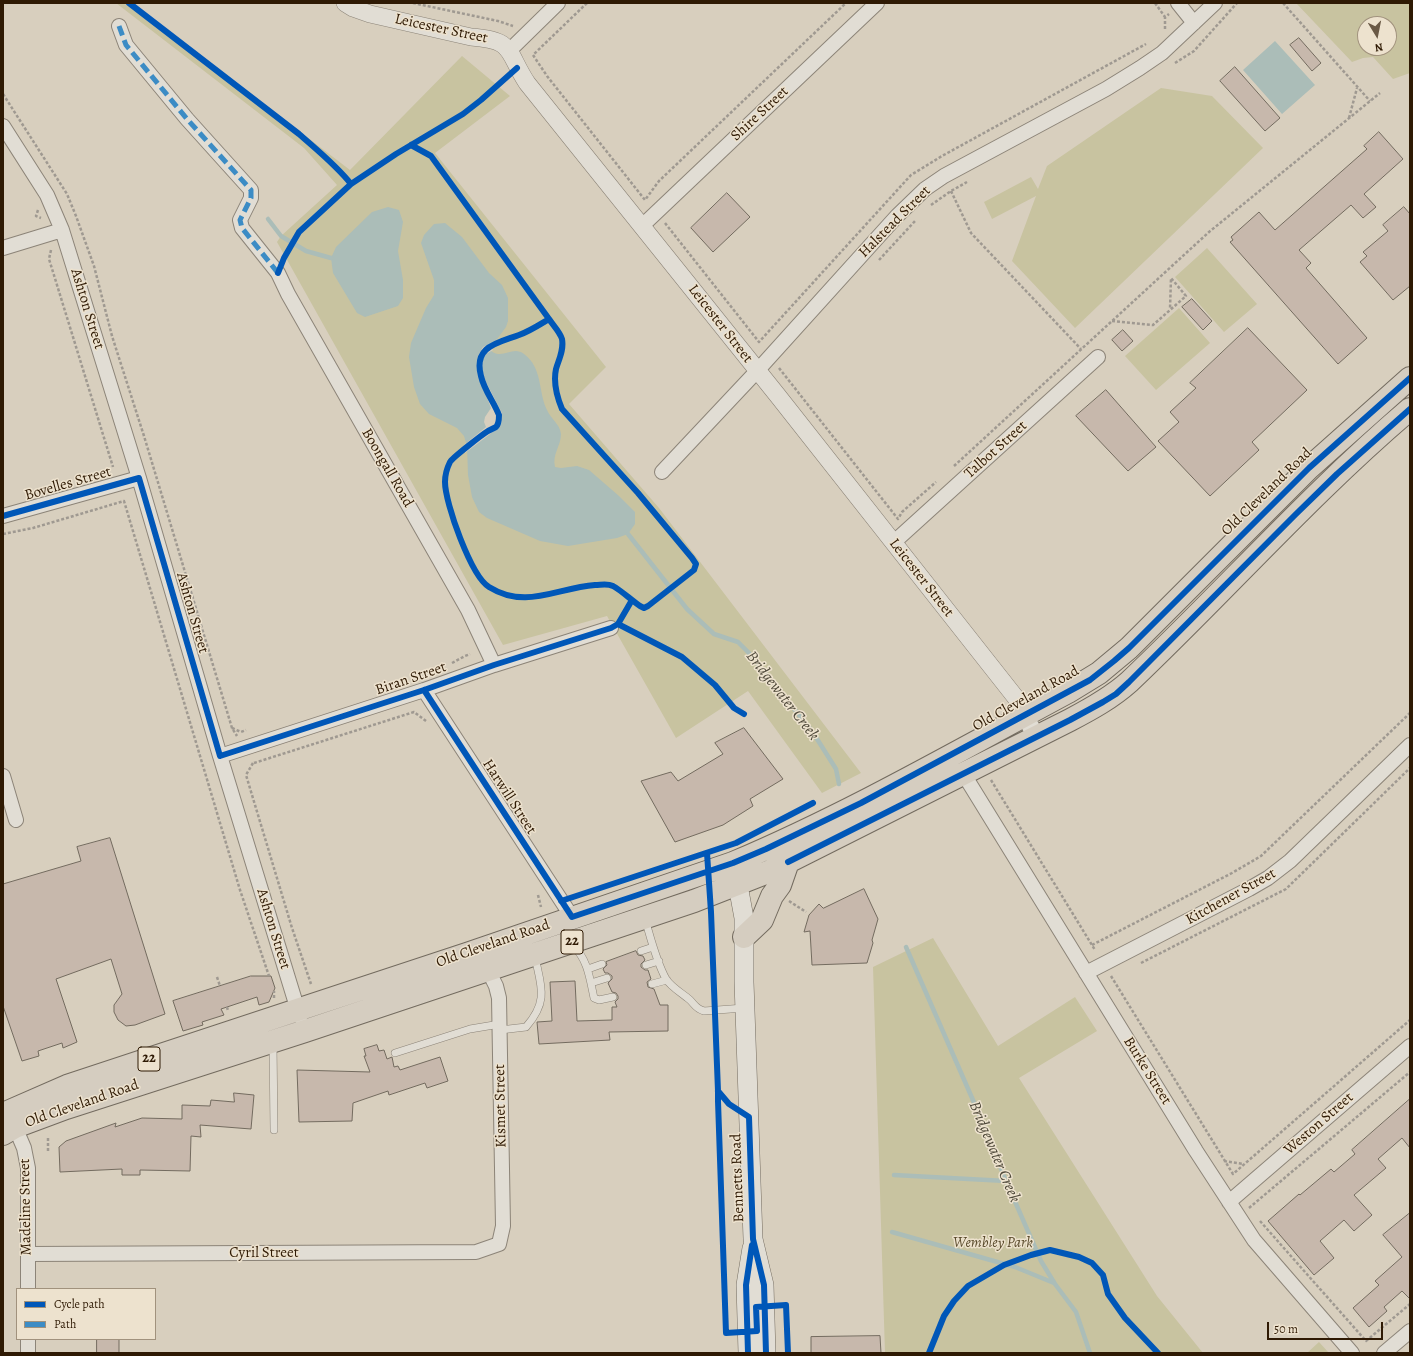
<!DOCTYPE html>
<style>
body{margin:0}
#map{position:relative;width:1413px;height:1356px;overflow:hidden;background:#d8cfbe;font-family:Alegreya,serif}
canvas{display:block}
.frame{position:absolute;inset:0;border:4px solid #2f1a04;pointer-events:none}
.legend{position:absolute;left:16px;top:1288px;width:140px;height:52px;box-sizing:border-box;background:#ede2ce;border:1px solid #a1927d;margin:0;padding:5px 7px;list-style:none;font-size:12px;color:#2f1a04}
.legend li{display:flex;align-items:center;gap:8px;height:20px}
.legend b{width:20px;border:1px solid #a1927d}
.north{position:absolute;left:1357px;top:16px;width:40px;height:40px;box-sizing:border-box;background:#ede2ce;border:1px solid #a1927d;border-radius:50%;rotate:170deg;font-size:11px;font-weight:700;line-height:16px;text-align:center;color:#2f1a04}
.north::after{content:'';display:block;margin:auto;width:14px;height:18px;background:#6a5945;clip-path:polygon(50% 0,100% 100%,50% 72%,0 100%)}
.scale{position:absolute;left:1267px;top:1322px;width:116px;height:18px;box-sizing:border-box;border:2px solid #2f1a04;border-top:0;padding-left:5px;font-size:12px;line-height:14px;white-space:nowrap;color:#2f1a04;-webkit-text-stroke:3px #ede2ce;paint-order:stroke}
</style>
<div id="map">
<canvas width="1413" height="1356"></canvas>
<div class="frame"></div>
<ul class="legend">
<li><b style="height:5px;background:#0057b8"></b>Cycle path</li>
<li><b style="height:5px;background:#3c8cc5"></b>Path</li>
</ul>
<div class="north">N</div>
<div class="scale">50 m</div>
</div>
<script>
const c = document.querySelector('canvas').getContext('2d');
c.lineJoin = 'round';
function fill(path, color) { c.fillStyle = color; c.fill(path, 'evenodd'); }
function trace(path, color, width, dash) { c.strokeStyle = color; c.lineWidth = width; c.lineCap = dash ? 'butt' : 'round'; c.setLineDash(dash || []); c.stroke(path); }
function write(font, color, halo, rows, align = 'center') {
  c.font = font + ' Alegreya,serif'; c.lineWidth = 3; c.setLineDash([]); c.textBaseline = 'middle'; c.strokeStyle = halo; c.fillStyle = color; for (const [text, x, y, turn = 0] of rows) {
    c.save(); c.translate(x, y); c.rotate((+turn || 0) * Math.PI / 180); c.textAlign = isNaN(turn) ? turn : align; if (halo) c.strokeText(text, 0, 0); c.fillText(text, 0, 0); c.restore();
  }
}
const green = new Path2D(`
 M116,3H132L350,170L462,56L510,96L435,153L606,367L569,404L659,508L861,773L822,793L748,691L676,738L607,616L503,645L277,242L281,236L337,185L304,148Z
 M1296,3H1410V73L1393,79L1373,57L1363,58L1352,62ZM1365,24H1389V48H1365Z
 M1161,88L1212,96L1263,148L1075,328L1012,261L1036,196L992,219L984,202L1031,177L1038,189L1047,166Z
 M1207,248L1257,304L1224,332L1175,277Z
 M1179,308L1210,343L1156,390L1125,356Z
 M933,938L998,1046L1075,997L1097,1031L1019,1078L1157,1296L1203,1353H885L873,967Z
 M1319,1342L1329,1353H1307Z`);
const water = new Path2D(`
 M1275,41L1315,85L1282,114L1243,70Z
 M388,207L399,210L403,222L398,251L403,280V298L398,306L365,317L357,313L333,273L331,258L336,247L372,212Z
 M445,223L462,237L489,273L502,285L508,298V321L506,327L489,350C492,351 495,354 498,354C507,355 515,347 524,354C543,368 538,392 547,410C551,419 560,424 561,434C561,446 552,454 555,467L561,468L577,466L589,470L619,496L635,512V524L628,534L617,538L568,546L540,541L487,518L479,512L472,497L468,475L467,446L464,436L457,428L429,414L420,404L414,387L409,357L411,343L426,308L434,295V280L421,243L424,235L434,224Z`);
const pier = new Path2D(`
 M500,339L492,349L493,350L486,354L483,359L482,368L485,380L502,413L501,423L498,428L465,453L464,445L486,427L484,422L485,417L491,408L478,375L477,366L478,356L483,347Z`);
const stream = new Path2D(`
 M268,219L281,236L306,251L331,258
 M628,534L687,609L714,634L738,642L748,652L812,731L836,769L839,784
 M906,947L976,1107L1006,1181L1041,1261L1055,1284L1076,1312L1090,1353
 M894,1175L1006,1181
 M892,1232L1015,1267L1054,1283`);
const building = new Path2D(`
 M1299,38L1321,63L1312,71L1290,45Z
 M1235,67L1280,118L1265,131L1220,81Z
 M1379,132L1403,159L1364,194L1376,207L1363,218L1351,205L1299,250L1311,263L1306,268L1367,338L1338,364L1230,242L1233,240L1231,237L1259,212L1275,230L1367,149L1364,146Z
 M727,193L750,217L713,252L691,228Z
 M1404,207L1410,214V286L1393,300L1360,262L1367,256L1363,252L1388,231L1383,225Z
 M1192,299L1212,321L1203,330L1182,307Z
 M1248,328L1307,390L1252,442L1259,450L1210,496L1158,441L1179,422L1170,412L1196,388L1190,383Z
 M1123,330L1133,341L1122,351L1112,340Z
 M1106,390L1156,447L1128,471L1076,416Z
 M744,728L783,779L750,799L753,806L723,825L675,842L641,781L671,772L678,781L723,754L715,743Z
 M110,838L165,1014L135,1025L126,1026L118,1020L114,1012V1005L122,994L111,959L56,979L77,1042L63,1048L62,1043L38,1051L39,1056L22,1061L3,1006V884L81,861L77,847Z
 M864,889L878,919L872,940L873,943L867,963L812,965L810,931L804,932L809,915L819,904L823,908Z
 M636,951L638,955L643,956L645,960L641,964V967L645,970H648L651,979L647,982L648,987L654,989L660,1005H668V1031L609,1032L610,1040L539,1044L537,1022L552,1021L550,982L575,981L577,1021L612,1020V1007H617L615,1002L618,999V996L616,993L612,992L608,983L612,979V976L608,973H605L603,969L607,965L606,962Z
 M251,976H271L275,988L269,1002L259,1005L257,997L221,1009L224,1015L202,1022L203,1025L183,1031L173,1001Z
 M377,1045L379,1051L384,1050L387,1059L392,1057L394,1067L398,1066L400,1070L440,1057L448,1081L427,1088L425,1083L389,1095L388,1091L353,1103L352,1121L299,1122L297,1070L370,1072L364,1056H366L364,1049Z
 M234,1093L254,1095L251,1129L200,1125L201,1137L191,1136L190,1171L140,1170V1175H122V1169L60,1172L59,1147L66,1141L116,1123L115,1127L142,1118L182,1119V1105L210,1106L211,1100L234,1102Z
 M1410,1099V1148L1402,1138L1378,1159L1386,1168L1354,1195L1372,1215L1354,1231L1344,1220L1320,1241L1334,1258L1314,1275L1268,1221L1299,1194L1300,1195L1331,1169L1334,1172L1355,1154L1352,1150Z
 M1410,1213V1299L1402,1291L1384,1307L1387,1311L1369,1327L1353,1308L1379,1285L1375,1281L1402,1257L1383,1235Z
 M880,1336L881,1353H811V1337Z
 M97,1339H119V1353H97Z`);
const path = new Path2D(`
 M413,3L498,21L513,26
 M587,3L533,55L547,76L645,200L659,181L846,3
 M1155,3L1165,17
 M1283,3L1370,101
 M1165,29V17L1169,14
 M1175,63L1194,51L1237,3
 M3,94L67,194L76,216L94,266L112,336L144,436L232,728L237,736
 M1349,118L1357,88
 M951,191L971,233L1081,349
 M931,205L951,191L967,182
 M38,210L36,216L41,218
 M665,223L759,342L911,175L942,156L1146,44
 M51,250L49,259L113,467
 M879,260L915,221
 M1112,321L1153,325L1186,296L1171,278L1170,309
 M779,368L898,519L902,512L936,482
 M954,466L1209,232L1380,93
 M3,534L33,528L124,501L240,890L269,976
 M452,663L465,656L470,654
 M232,728L241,732L246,730
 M253,763L246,775L292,928L311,984
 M254,763L414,712L426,721
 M991,780L1095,950
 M538,895L541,907
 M789,901L806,912
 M1092,945L1232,873L1261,856L1410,713
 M1141,963L1286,889L1410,768
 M1111,976L1233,1174L1410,1020
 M217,977L220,986
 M274,998V991
 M227,1007L228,1011
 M48,1151V1138
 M1224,1161L1244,1164
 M1249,1208L1410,1072
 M1260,1221L1366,1341L1410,1304`);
const service = new Path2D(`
 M645,919C651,939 656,961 666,979C672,988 682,993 690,1000C695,1005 696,1009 704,1011L744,1008
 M573,946C588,959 590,980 594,998L599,1000L613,997
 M641,951L653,947
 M646,965L659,961
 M588,969L602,964
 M591,983L607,978
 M652,984L667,980
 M500,1030L526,1027C549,1001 541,986 535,957
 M273,1043L274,1130
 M395,1053L470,1029L500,1024`);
const minor = new Path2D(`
 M1178,3L1194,23
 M119,26L126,45L187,119L251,190V198L240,220L242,228L278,273L288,294L468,610L494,665
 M510,50L558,3
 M3,126L47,195L62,230L139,478L220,756L300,1017
 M642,226L877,3
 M3,248L62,230
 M662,472L757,371L897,216L925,189L944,176L1106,89L1140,68L1162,53L1215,3
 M3,516L139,478
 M893,543L1098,357
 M424,690L572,917
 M220,756L424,690L494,665L611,628
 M963,773L1196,1151L1254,1240L1352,1353
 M3,776L16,820
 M1086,973L1249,889L1268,878L1290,861L1410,745
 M15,1127L24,1148L28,1168V1289
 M1229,1202L1410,1046
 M28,1254L476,1252L499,1244L503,1226L499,998L496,986L488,970
 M28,1339V1353
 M1384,1353L1410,1331`);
const tertiary = new Path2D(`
 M345,3L353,8L370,14L471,37C515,40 506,51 527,83L778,396L1016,698L1036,737`);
const secondary = new Path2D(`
 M735,869L744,918V982L753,1239L764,1285L766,1353
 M748,1353L746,1285L752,1248`);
const trunk = new Path2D(`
 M744,937L762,920L772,896L780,885L788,862
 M3,1114L67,1086L467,954L733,863C849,814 958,751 1068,692L1099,673L1129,648L1309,468L1410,378
 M3,1134L15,1127L66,1108L305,1031L694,901L768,872L788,862L1070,720C1091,709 1111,698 1129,682C1224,592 1310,494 1410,409`);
const quiet = new Path2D(`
 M119,26L126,45L187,119L251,190V198L240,220L242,228L278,273`);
const cycleway = new Path2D(`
 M129,3L299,134C317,150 336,165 351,184
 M411,145L431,156L549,319
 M278,273L284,258L299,232L351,184L396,154L463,114L481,100L517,68
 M549,319C553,325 560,332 562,339C564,350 559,359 556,369C553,383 557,397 562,409L638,493L692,558L696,564L694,570L648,606L644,608L640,606C631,600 622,591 613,586C607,583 601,585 595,585C556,588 526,610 489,587C471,576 445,503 445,482C445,475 447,468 450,462C452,458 483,434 488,431C490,430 494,428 496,427C499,424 499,419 499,415C494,402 484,390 481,376C473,346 498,343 519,335C530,331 539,325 549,319Z
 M3,516L139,478L220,756L424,690L494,665L611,628L618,624L632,600
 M618,624L682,657L715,685L734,708L744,714
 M424,690L572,917L733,863L766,849L861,803L1090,680L1114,661L1129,648L1309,468L1410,378
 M707,853L711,912L718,1091V1101L726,1333L757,1331L756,1307L786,1305L788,1353
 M788,862L1070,720L1103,702L1116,694L1129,682L1295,515L1337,474L1410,409
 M561,901L736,843L813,803
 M718,1091L729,1104L749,1117L753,1239L764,1285L766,1353
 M748,1353L746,1285L752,1245
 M929,1353L944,1316L954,1301L968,1286L1004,1265L1031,1255L1050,1250L1079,1257L1092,1263L1103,1275L1108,1294L1125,1318L1158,1353`);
const shields = [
 [572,942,22],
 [149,1059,22]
];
const shieldNames = [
 ["22",572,942],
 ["22",149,1059]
];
const streetNames = [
 ["Leicester Street",441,29,12],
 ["Shire Street",760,114,-43],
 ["Halstead Street",895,222,-45],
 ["Ashton Street",87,309,73],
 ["Leicester Street",720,324,52],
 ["Talbot Street",996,450,-42],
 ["Boongall Road",387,468,60],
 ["Bovelles Street",68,484,-16],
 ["Old Cleveland Road",1267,492,-44],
 ["Leicester Street",921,578,52],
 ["Ashton Street",192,613,74],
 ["Biran Street",411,679,-19],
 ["Old Cleveland Road",1026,699,-29],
 ["Harwill Street",509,797,57],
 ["Kitchener Street",1231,897,-29],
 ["Ashton Street",273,929,73],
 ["Old Cleveland Road",493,944,-19],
 ["Burke Street",1147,1071,58],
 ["Old Cleveland Road",82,1104,-19],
 ["Kismet Street",501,1106,-91],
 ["Weston Street",1319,1124,-41],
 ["Bennetts Road",738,1178,-92],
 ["Madeline Street",26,1207,-91],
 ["Cyril Street",264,1253]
];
const parkNames = [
 ["Wembley Park",993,1243]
];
const waterNames = [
 ["Bridgewater Creek",782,696,52],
 ["Bridgewater Creek",994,1152,67]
];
fill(green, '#c8c3a0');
fill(water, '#abbdb8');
fill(pier, '#d8cfbe');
trace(stream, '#abbdb8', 4.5);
fill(building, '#c7b8ac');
trace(building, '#736b5f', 1);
trace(service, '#8c8478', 8);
trace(minor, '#8c8478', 16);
trace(tertiary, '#8c8478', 18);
trace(secondary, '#736b5f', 20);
trace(trunk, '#736b5f', 24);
trace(path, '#9f9991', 2.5, [3, 2]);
trace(service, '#e1ddd4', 7);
trace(minor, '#e1ddd4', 14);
trace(tertiary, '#e1ddd4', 17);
trace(secondary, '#e1ddd4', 19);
trace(trunk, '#d5cdc0', 22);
trace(quiet, '#3c8cc5', 5, [10, 5]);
trace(cycleway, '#0057b8', 6);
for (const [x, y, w] of shields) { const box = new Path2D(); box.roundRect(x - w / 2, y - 12, w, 24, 3); c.fillStyle = '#ede2ce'; c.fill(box); trace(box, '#2f1a04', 1); }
write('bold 14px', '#2f1a04', null, shieldNames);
write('15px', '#2f1a04', '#ede2ce', streetNames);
write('italic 15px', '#594a2b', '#ede2ce', parkNames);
write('italic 16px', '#4e4839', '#ede2ce', waterNames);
</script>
